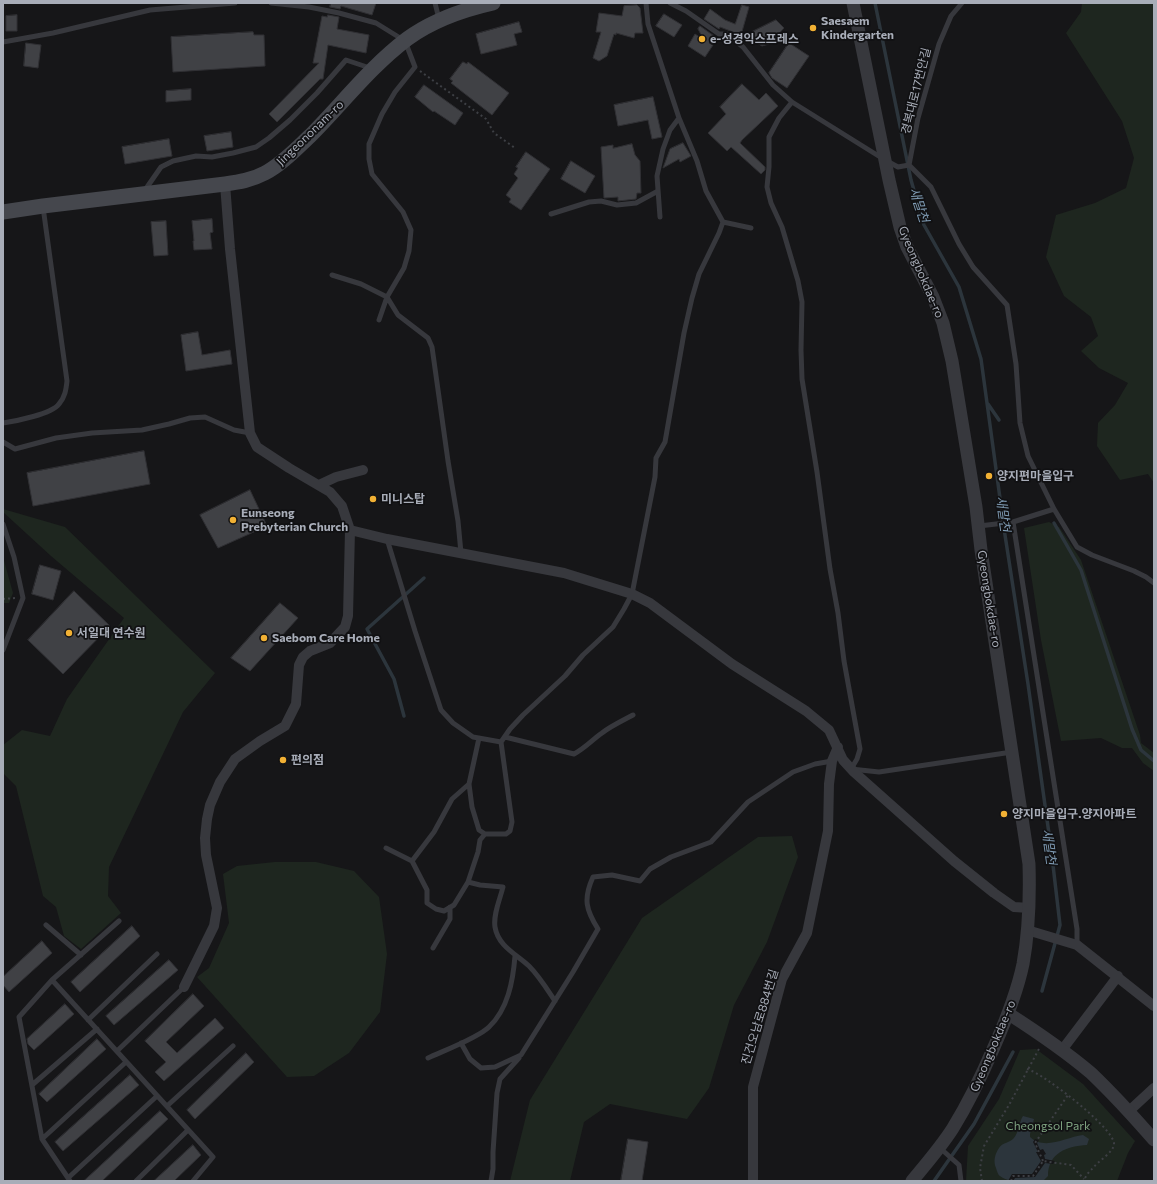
<!DOCTYPE html>
<meta charset="utf-8">
<style>
body{margin:0}
#map{position:relative;width:1157px;height:1184px;overflow:hidden;background:#161618;font-family:Commissioner,sans-serif}
canvas{display:block}
.frame{position:absolute;inset:0;border:4px solid #a8adb8;pointer-events:none}
</style>
<div id="map">
<canvas width="1157" height="1184"></canvas>
<div class="frame"></div>
</div>
<script>
const c = document.querySelector('canvas').getContext('2d');
c.lineJoin = 'round';
function fill(path, color) { c.fillStyle = color; c.fill(path, 'evenodd'); }
function trace(path, color, width, dash) { c.strokeStyle = color; c.lineWidth = width; c.lineCap = dash ? 'butt' : 'round'; c.setLineDash(dash || []); c.stroke(path); }
function write(font, color, halo, rows, align = 'center') {
  c.font = font + ' Commissioner,"Noto Sans KR",sans-serif'; c.lineWidth = 3.5; c.setLineDash([]); c.textBaseline = 'middle'; c.strokeStyle = halo; c.fillStyle = color; for (const [text, x, y, turn = 0] of rows) {
    c.save(); c.translate(x, y); c.rotate((+turn || 0) * Math.PI / 180); c.textAlign = isNaN(turn) ? turn : align; if (halo) c.strokeText(text, 0, 0); c.fillText(text, 0, 0); c.restore();
  }
}
const green = new Path2D(`
 M1082,3H1154V483L1148,474L1120,480L1097,446L1098,423L1115,405L1128,383L1099,368L1081,351L1098,336L1091,317L1064,296L1046,257L1056,215L1095,203L1126,188L1134,158L1122,121L1066,33L1081,12Z
 M3,509L65,527L215,673L183,712L109,867L108,896L121,913L81,949L64,936L56,907L43,896L16,786L3,773V745L22,730L50,736L67,699L124,618L51,556L3,512Z
 M1049,522L1059,527L1081,560L1140,735L1141,743L1154,753V771L1143,763L1132,748H1122L1101,738L1061,741L1041,640L1024,528Z
 M3,557L13,593L9,603H3Z
 M792,836L798,857L767,942L734,1005L709,1088L687,1119L610,1104L584,1122L570,1181H510L530,1100L642,918L758,837Z
 M275,862H316L354,871L379,897L387,954L380,1012L349,1053L314,1076L287,1077L197,977L209,968L229,923L223,874L237,866Z
 M1036,1049L1083,1084L1135,1141L1128,1153L1117,1181H966L968,1146L999,1099L1020,1050Z`);
const water = new Path2D(`
 M1023,1116L1034,1119L1030,1134V1137C1045,1151 1066,1137 1083,1135L1089,1139L1087,1145C1067,1146 1048,1153 1048,1176L1043,1181C1032,1181 1009,1184 1000,1176C998,1175 997,1171 996,1168C993,1161 995,1154 999,1148C1003,1142 1010,1143 1014,1138C1020,1130 1019,1122 1023,1116Z`);
const pier = new Path2D(`
 M1035,1139L1039,1140L1037,1143L1040,1150L1043,1149L1046,1154L1044,1155L1045,1159L1055,1161L1053,1164L1045,1163L1035,1177L1015,1178L1013,1181H1008L1012,1174H1032L1041,1161L1036,1152H1038L1033,1142Z`);
const stream = new Path2D(`
 M875,3L911,180L924,225L959,287L981,359L1005,535L1028,684L1051,848L1060,925L1042,991
 M988,404L999,420
 M1054,523L1081,570L1132,729L1141,750L1154,761
 M404,716L394,679L367,629L424,578
 M934,1181L974,1124L1013,1052`);
const building = new Path2D(`
 M331,3H376L372,15L341,6L340,9L330,7Z
 M637,5L640,8L643,33H635L634,38L616,33V35L614,34L607,56L599,61L593,58L601,32H596L599,13L622,16L624,6Z
 M742,5L749,7L741,35L720,27L719,29L704,19L710,9L725,20L735,24Z
 M664,14L682,25L674,37L656,26Z
 M17,15V31H6V16Z
 M328,15L339,17L337,29L369,35L366,53L328,45L323,79H320L277,122L269,114L319,63H313L322,16L327,17Z
 M776,20L784,28L769,44L762,46L757,43L752,32Z
 M519,22L522,32L514,34L517,45L481,54L476,34Z
 M700,26L714,36L709,43L713,45L705,57L688,46L695,34L704,40L698,29Z
 M253,32L254,35H264L265,66L173,72L171,37Z
 M26,43L41,45L38,68L24,66Z
 M789,43L809,56L787,88L772,78L769,73Z
 M463,62L467,64L468,62L509,93L492,115L451,83L453,81L450,79Z
 M742,84L759,100L766,93L778,106L742,140L740,143L765,167V170L761,174L731,147L727,151L708,133L726,114L720,107Z
 M424,85L463,113L455,125L434,111L433,112L415,97Z
 M191,89V100L166,102V91Z
 M653,97L662,137L652,139L648,120L618,126L614,105Z
 M231,132L233,147L207,151L204,136Z
 M169,139L172,156L125,164L122,147Z
 M683,143L691,156L680,162L679,159L663,168L670,149Z
 M632,144L635,155L640,161L641,193H637L636,199L618,201V197L604,198L601,147L613,145V148Z
 M526,152L550,169L521,210L509,202L511,199L506,195L518,178L514,174L518,168L516,167Z
 M571,161L595,176L585,193L561,179Z
 M212,219L213,232L210,233L212,249L194,250L193,241H194L192,221Z
 M166,221L168,255L154,256L151,222Z
 M198,332L202,355L230,350L232,364L186,371L181,335Z
 M144,451L150,484L33,506L27,473Z
 M250,490L267,526L218,548L200,515Z
 M40,565L61,571L53,600L32,594Z
 M74,591L110,626L63,674L28,640Z
 M280,603L298,618L250,671L231,658Z
 M132,926L140,936L80,992L71,982Z
 M42,941L52,953L9,992L3,985V977Z
 M169,960L178,970L114,1025L106,1016Z
 M193,994L204,1006L166,1042L177,1053L215,1018L224,1028L164,1081L155,1072L166,1062L145,1041Z
 M65,1004L74,1014L34,1050L28,1044L27,1039Z
 M97,1039L106,1049L47,1102L39,1094Z
 M246,1053L254,1062L195,1119L187,1110Z
 M130,1075L139,1085L63,1151L55,1142Z
 M160,1111L168,1119L102,1181H84Z
 M628,1139L648,1142L642,1181H621Z
 M193,1145L201,1155L174,1181H154Z`);
const path = new Path2D(`
 M420,71L486,119L494,133L515,148
 M3,599L15,598
 M1027,1069C1043,1073 1115,1129 1114,1144C1114,1152 1097,1162 1092,1169C1088,1172 1086,1177 1083,1181
 M1043,1161L1035,1143L1068,1095
 M982,1181L980,1168L984,1146L1009,1105L1040,1047
 M1011,1181L1013,1176H1033L1043,1161L1071,1165L1084,1179`);
const service = new Path2D(`
 M271,3L309,7L339,13L376,23L405,41L415,67L395,92L382,114L369,144V159L372,174L403,212L411,230L409,251L404,268L387,297L379,320
 M435,3L439,19
 M670,3L686,11L719,34H727L743,47L773,85L792,102L885,160L898,167L909,165
 M3,42L53,33L150,10L235,3
 M792,102L779,118L769,137V167L767,187L771,203L782,227L798,281L802,302L801,350L802,379L817,472L830,569L838,613L844,661L860,749L857,759L851,769L879,772L1012,752
 M909,165L931,187L959,244L973,267L1007,305L1016,364L1020,423L1028,456L1054,509L1077,547L1092,555L1134,571L1146,577L1154,583
 M909,165L918,118L939,44L951,16L962,3
 M145,190L161,167L173,161L196,156L212,157L233,153L256,147L269,138L290,120L317,93L346,60L370,68
 M551,214L589,202L601,201L617,205L636,203L658,191
 M660,217L657,176L663,149L670,130L679,118
 M723,222L751,228
 M332,275L361,284L387,297L398,315L428,338L432,347L448,461L458,521L461,553
 M3,423C16,421 52,414 59,404C65,397 66,390 67,381L43,207
 M3,442L15,449L56,438L92,433L142,430L169,424L190,418L205,417L234,430L250,433
 M1013,522L1077,929V945
 M3,524L14,557L23,598L3,650
 M979,526L1013,522L1054,509
 M387,539L415,631L441,710L453,723L473,737L501,742L510,729L523,715L565,676L583,655L613,627L624,609L632,594L655,477L656,458L665,442L684,333L692,298L699,274L719,233L723,222L706,191L697,161L679,118L648,24L646,3
 M505,737L574,754C585,748 592,740 602,733C611,726 622,721 633,715
 M479,738L469,784L472,807L479,830L485,834H506L510,831L512,822L501,742
 M386,848L412,861L427,890V903L436,909L444,911L454,905L468,882L478,852L480,840L485,834
 M412,861L434,832L452,799L469,784
 M468,882L480,885L503,887C500,899 493,915 495,927C498,946 516,954 529,966C539,976 547,989 555,1001
 M119,921L52,980L213,1157L193,1181
 M46,925L81,955
 M433,948L450,919V907
 M52,980L19,1017L42,1139L70,1181
 M88,1020L157,954
 M461,1043L470,1059L481,1068L495,1067L521,1055L573,972L598,929C586,910 583,899 593,877L612,875L640,881L650,869L671,857L711,842L748,802L793,772L815,764L832,761
 M117,1051L184,987
 M428,1058C443,1051 478,1038 489,1027C508,1009 513,981 515,956
 M32,1085L97,1029
 M167,1106L233,1046
 M42,1139L126,1062
 M940,1148L959,1165L961,1181
 M68,1178L157,1096
 M136,1181L188,1130
 M491,1181L493,1169V1152L497,1093L500,1079L519,1058`);
const minor = new Path2D(`
 M319,485L336,477L363,470
 M350,530L387,539L564,573L632,594L650,603L732,664L806,711L829,730L843,760L854,772L954,861L994,893L1014,907L1030,908
 M1027,930L1077,945L1154,1006
 M184,987L214,926L217,908L206,855L205,838L207,819L210,805L220,782L235,759L260,741L285,726L296,704L299,665L303,657L310,651L330,643L345,627L348,616L350,530L342,506L330,492L289,468L257,447L250,433L230,249L225,184
 M1062,1050L1118,976
 M1128,1112L1154,1088
 M753,1181V1087L782,979L807,933L828,831L829,784L832,761L838,747`);
const tertiary = new Path2D(`
 M853,3L889,180L900,227L907,247L933,297L943,323L952,361L976,507L981,550L1029,864C1030,897 1029,931 1023,964C1017,993 1006,1020 994,1047C982,1075 969,1102 953,1128C941,1147 926,1164 912,1181
 M1009,1014C1037,1032 1065,1051 1091,1073C1113,1094 1134,1117 1154,1140`);
const secondary = new Path2D(`
 M3,212L43,206L225,184C239,182 252,180 265,173C282,164 296,149 310,136C342,104 370,67 407,39C433,20 462,10 493,3`);
const markers = [
 [813,28,4,"#f2b134"],
 [702,39,4,"#f2b134"],
 [989,476,4,"#f2b134"],
 [373,499,4,"#f2b134"],
 [233,520,4,"#f2b134"],
 [69,633,4,"#f2b134"],
 [264,638,4,"#f2b134"],
 [283,760,4,"#f2b134"],
 [1004,814,4,"#f2b134"]
];
const poiNames = [
 ["Saesaem",821,21],
 ["Kindergarten",821,35],
 ["e-성경익스프레스",710,39],
 ["양지편마을입구",997,476],
 ["미니스탑",381,499],
 ["Eunseong",241,513],
 ["Prebyterian Church",241,527],
 ["서일대 연수원",77,633],
 ["Saebom Care Home",272,638],
 ["편의점",291,760],
 ["양지마을입구.양지아파트",1012,814]
];
const streetNames = [
 ["경복대로17번안길",916,91,-76],
 ["Jingeononam-ro",310,133,-44],
 ["Gyeongbokdae-ro",921,272,67],
 ["Gyeongbokdae-ro",989,599,81],
 ["진건오남로884번길",760,1017,-73],
 ["Gyeongbokdae-ro",993,1046,-67]
];
const parkNames = [
 ["Cheongsol Park",1048,1126]
];
const waterNames = [
 ["새말천",919,205,72],
 ["새말천",1003,514,82],
 ["새말천",1049,847,82]
];
fill(green, '#1e261f');
fill(water, '#2c353c');
fill(pier, '#161618');
trace(stream, '#2c353c', 3.5);
fill(building, '#404145');
trace(building, '#303034', 1);
trace(path, '#3d3f44', 2, [2, 3]);
trace(service, '#37383d', 5);
trace(minor, '#37383d', 10);
trace(tertiary, '#37383d', 13);
trace(secondary, '#45474d', 15);
for (const [x, y, r, color] of markers) { const dot = new Path2D(); dot.arc(x, y, r, 0, 2 * Math.PI); c.fillStyle = color; c.fill(dot); trace(dot, '#111113', 1.5); }
write('bold 12px', '#a8adb8', '#111113', poiNames, 'left');
write('12px', '#a8adb8', '#111113', streetNames);
write('12px', '#7fa381', '#111113', parkNames);
write('italic 13px', '#7f9bb3', '#111113', waterNames);
</script>
